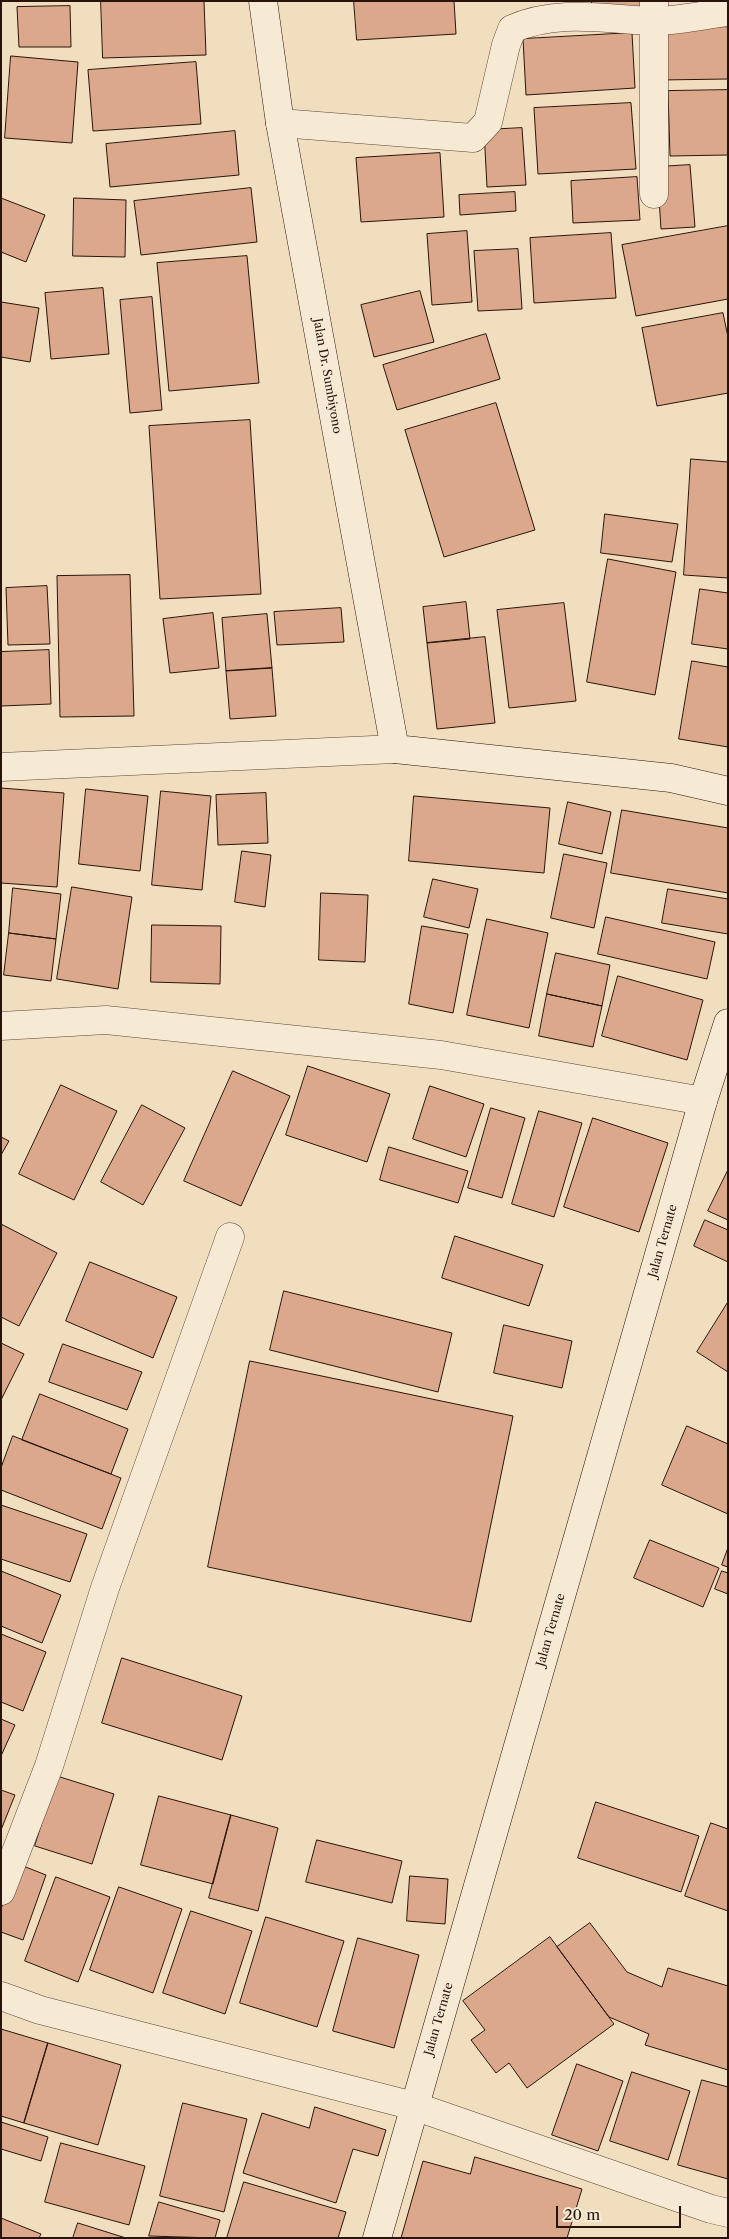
<!DOCTYPE html>
<style>
body{margin:0}
#map{position:relative;width:729px;height:2239px;overflow:hidden;background:#f1debf;font-family:"Libre Caslon Text",serif}
canvas{display:block}
.frame{position:absolute;inset:0;border:2px solid #29140b;pointer-events:none}
.scale{position:absolute;left:556px;top:2206px;width:125px;height:22px;box-sizing:border-box;border:2px solid #29140b;border-top:0;padding-left:6px;font-size:15px;line-height:18px;white-space:nowrap;color:#29140b;-webkit-text-stroke:4px #f6ead5;paint-order:stroke}
</style>
<div id="map">
<canvas width="729" height="2239"></canvas>
<div class="frame"></div>
<div class="scale">20 m</div>
</div>
<script>
const c = document.querySelector('canvas').getContext('2d');
c.lineJoin = 'round';
function fill(path, color) { c.fillStyle = color; c.fill(path, 'evenodd'); }
function trace(path, color, width, dash) { c.strokeStyle = color; c.lineWidth = width; c.lineCap = dash ? 'butt' : 'round'; c.setLineDash(dash || []); c.stroke(path); }
function write(font, color, halo, rows, align = 'center') {
  c.font = font + ' "Libre Caslon Text",serif'; c.lineWidth = 4; c.setLineDash([]); c.textBaseline = 'middle'; c.strokeStyle = halo; c.fillStyle = color; for (const [text, x, y, turn = 0] of rows) {
    c.save(); c.translate(x, y); c.rotate((+turn || 0) * Math.PI / 180); c.textAlign = isNaN(turn) ? turn : align; if (halo) c.strokeText(text, 0, 0); c.fillText(text, 0, 0); c.restore();
  }
}
const building = new Path2D(`
 M101,1H204L206,55L103,58Z
 M354,1H454L456,34L357,40Z
 M592,1H647L643,20L591,11Z
 M70,6L71,47H19L17,7Z
 M728,27V79L660,80V28Z
 M632,33L635,88L526,95L523,39Z
 M11,56L78,62L72,143L5,138Z
 M196,62L201,124L93,131L88,70Z
 M728,90V155L670,156L668,91Z
 M631,103L636,169L538,174L534,108Z
 M522,128L526,185L487,187L484,130Z
 M235,131L239,175L110,187L106,144Z
 M440,153L444,217L361,222L356,158Z
 M690,165L695,227L661,229L657,167Z
 M637,177L640,220L573,223L571,181Z
 M251,188L257,242L141,255L134,201Z
 M515,192L516,211L460,215L459,195Z
 M1,198L45,215L26,262L1,252Z
 M74,198L126,200L125,257L73,256Z
 M728,226V299L636,316L622,245Z
 M467,231L472,302L432,305L427,234Z
 M611,233L616,298L534,303L530,238Z
 M518,249L522,309L478,311L474,251Z
 M247,256L259,383L169,391L157,263Z
 M103,288L109,354L51,359L45,293Z
 M420,291L434,342L374,357L361,305Z
 M152,297L162,410L130,413L120,300Z
 M1,302L39,308L30,362L1,357Z
 M723,313L728,337V393L657,406L642,328Z
 M486,334L500,379L397,410L383,365Z
 M496,403L535,530L444,557L405,430Z
 M250,420L261,594L160,599L149,426Z
 M691,459L728,462V578L684,575Z
 M605,514L678,524L672,562L601,553Z
 M608,559L676,572L655,695L587,682Z
 M130,575L134,716L60,717L57,576Z
 M47,586L50,644L8,645L6,588Z
 M700,589L728,593V649L692,644Z
 M466,602L470,639L427,643L423,607Z
 M564,603L576,701L509,708L497,610Z
 M341,608L344,642L277,645L274,612Z
 M213,613L219,668L170,673L163,619Z
 M267,614L272,668L226,671L222,618Z
 M485,637L495,723L437,729L427,643Z
 M49,650L51,704L1,706V652Z
 M692,661L728,667V747L679,739Z
 M272,668L276,716L230,719L226,671Z
 M1,788L64,793L57,887L1,883Z
 M86,789L148,796L140,871L79,864Z
 M161,791L211,796L202,890L152,885Z
 M266,793L268,843L218,845L216,795Z
 M414,796L550,808L544,873L409,861Z
 M568,802L611,812L602,854L559,844Z
 M622,810L728,828V893L611,873Z
 M242,851L271,855L265,907L235,902Z
 M564,854L607,863L594,928L551,918Z
 M433,879L478,889L469,928L424,917Z
 M72,887L132,897L118,989L57,979Z
 M13,888L61,894L56,939L9,933Z
 M668,889L728,899V934L662,923Z
 M321,893L368,895L365,962L319,960Z
 M606,917L715,942L707,979L598,954Z
 M487,919L548,933L529,1028L467,1015Z
 M152,925L221,926L220,984L151,982Z
 M422,926L468,934L453,1013L409,1004Z
 M9,933L56,939L51,981L4,975Z
 M556,953L610,965L602,1006L547,994Z
 M618,976L703,1000L687,1060L602,1036Z
 M547,994L602,1006L593,1047L539,1036Z
 M308,1066L390,1094L367,1162L286,1135Z
 M233,1071L290,1096L241,1206L184,1181Z
 M61,1085L117,1111L74,1200L19,1174Z
 M430,1086L484,1104L466,1157L413,1139Z
 M142,1105L185,1128L143,1205L101,1182Z
 M491,1108L525,1118L502,1198L468,1188Z
 M539,1111L582,1123L554,1217L512,1204Z
 M593,1118L668,1143L639,1232L564,1207Z
 M1,1137L9,1141L1,1155Z
 M389,1147L468,1171L458,1203L380,1180Z
 M728,1170V1220L708,1211Z
 M705,1220L728,1230V1262L694,1246Z
 M1,1224L57,1253L19,1326L1,1317Z
 M455,1236L543,1265L529,1306L442,1278Z
 M90,1262L177,1297L153,1358L66,1321Z
 M284,1291L452,1333L438,1392L270,1350Z
 M728,1302V1372L697,1352Z
 M504,1325L572,1341L562,1388L494,1373Z
 M1,1343L24,1354L1,1400Z
 M63,1344L142,1372L127,1410L49,1382Z
 M250,1361L513,1416L471,1622L208,1567Z
 M40,1394L128,1429L111,1474L22,1440Z
 M687,1426L728,1444V1514L662,1485Z
 M13,1436L121,1478L102,1529L1,1490V1468Z
 M1,1505L87,1534L70,1582L1,1559Z
 M650,1540L719,1568L703,1607L634,1578Z
 M728,1548V1567L722,1565Z
 M1,1571L61,1595L42,1643L1,1626Z
 M722,1571L728,1573V1594L715,1589Z
 M1,1634L46,1652L23,1711L1,1702Z
 M122,1658L242,1696L222,1760L102,1723Z
 M1,1719L15,1725L1,1756Z
 M57,1776L114,1794L92,1864L35,1846Z
 M1,1790L15,1795L1,1830Z
 M159,1796L231,1815L213,1884L141,1865Z
 M596,1802L699,1836L681,1892L578,1858Z
 M231,1815L278,1828L258,1911L209,1898Z
 M711,1823L728,1829V1911L685,1896Z
 M317,1840L402,1861L392,1903L306,1882Z
 M18,1864L46,1875L23,1940L1,1932V1909Z
 M410,1876L448,1879L445,1924L407,1921Z
 M56,1877L110,1897L78,1982L25,1961Z
 M119,1887L182,1909L153,1993L90,1970Z
 M191,1911L252,1931L225,2014L163,1993Z
 M266,1917L344,1941L317,2027L240,2003Z
 M590,1923L627,1972L662,1987L668,1968L728,1986V2070L645,2045L649,2034L609,2017L557,1947Z
 M550,1937L614,2024L527,2088L509,2063L496,2073L471,2040L485,2030L463,2001Z
 M358,1938L419,1955L394,2048L333,2031Z
 M1,2029L48,2043L24,2123L1,2116Z
 M48,2043L121,2065L98,2145L24,2123Z
 M577,2064L623,2081L598,2151L552,2135Z
 M632,2072L690,2091L668,2160L610,2141Z
 M702,2080L728,2087V2179L678,2165Z
 M183,2103L247,2119L224,2212L160,2196Z
 M315,2107L386,2130L378,2156L353,2149L336,2203L243,2173L262,2113L309,2128Z
 M1,2122L48,2137L41,2161L1,2149Z
 M61,2143L145,2166L129,2225L45,2202Z
 M475,2157L582,2189L567,2238H401L423,2161L470,2174Z
 M244,2182L346,2212L338,2238H227Z
 M159,2202L220,2220L215,2238L149,2236Z
 M1,2218L41,2234L39,2238H1Z
 M78,2223L126,2238H73Z`);
const street = new Path2D(`
 M280,123L473,138L488,122L506,45L512,29C557,9 604,19 652,21C677,21 703,15 728,12
 M654,194V1
 M1,767L395,749
 M1,1026L106,1020L441,1055L703,1101
 M1,1891L49,1766L105,1588L230,1237
 M1,1996L40,2010L414,2106L711,2209L728,2213`);
const secondary = new Path2D(`
 M263,1L280,123L395,749L671,778L728,791
 M377,2238L703,1101L728,1023`);
const streetNames = [
 ["Jalan Dr. Sumbiyono",327,376,80],
 ["Jalan Ternate",663,1241,-74],
 ["Jalan Ternate",551,1630,-74],
 ["Jalan Ternate",439,2019,-74]
];
fill(building, '#dca88b');
trace(building, '#29140b', 1);
trace(street, '#5b4638', 29);
trace(secondary, '#29140b', 29);
trace(street, '#f6ead5', 28);
trace(secondary, '#f6ead5', 28);
write('12px', '#29140b', '#f6ead5', streetNames);
</script>
